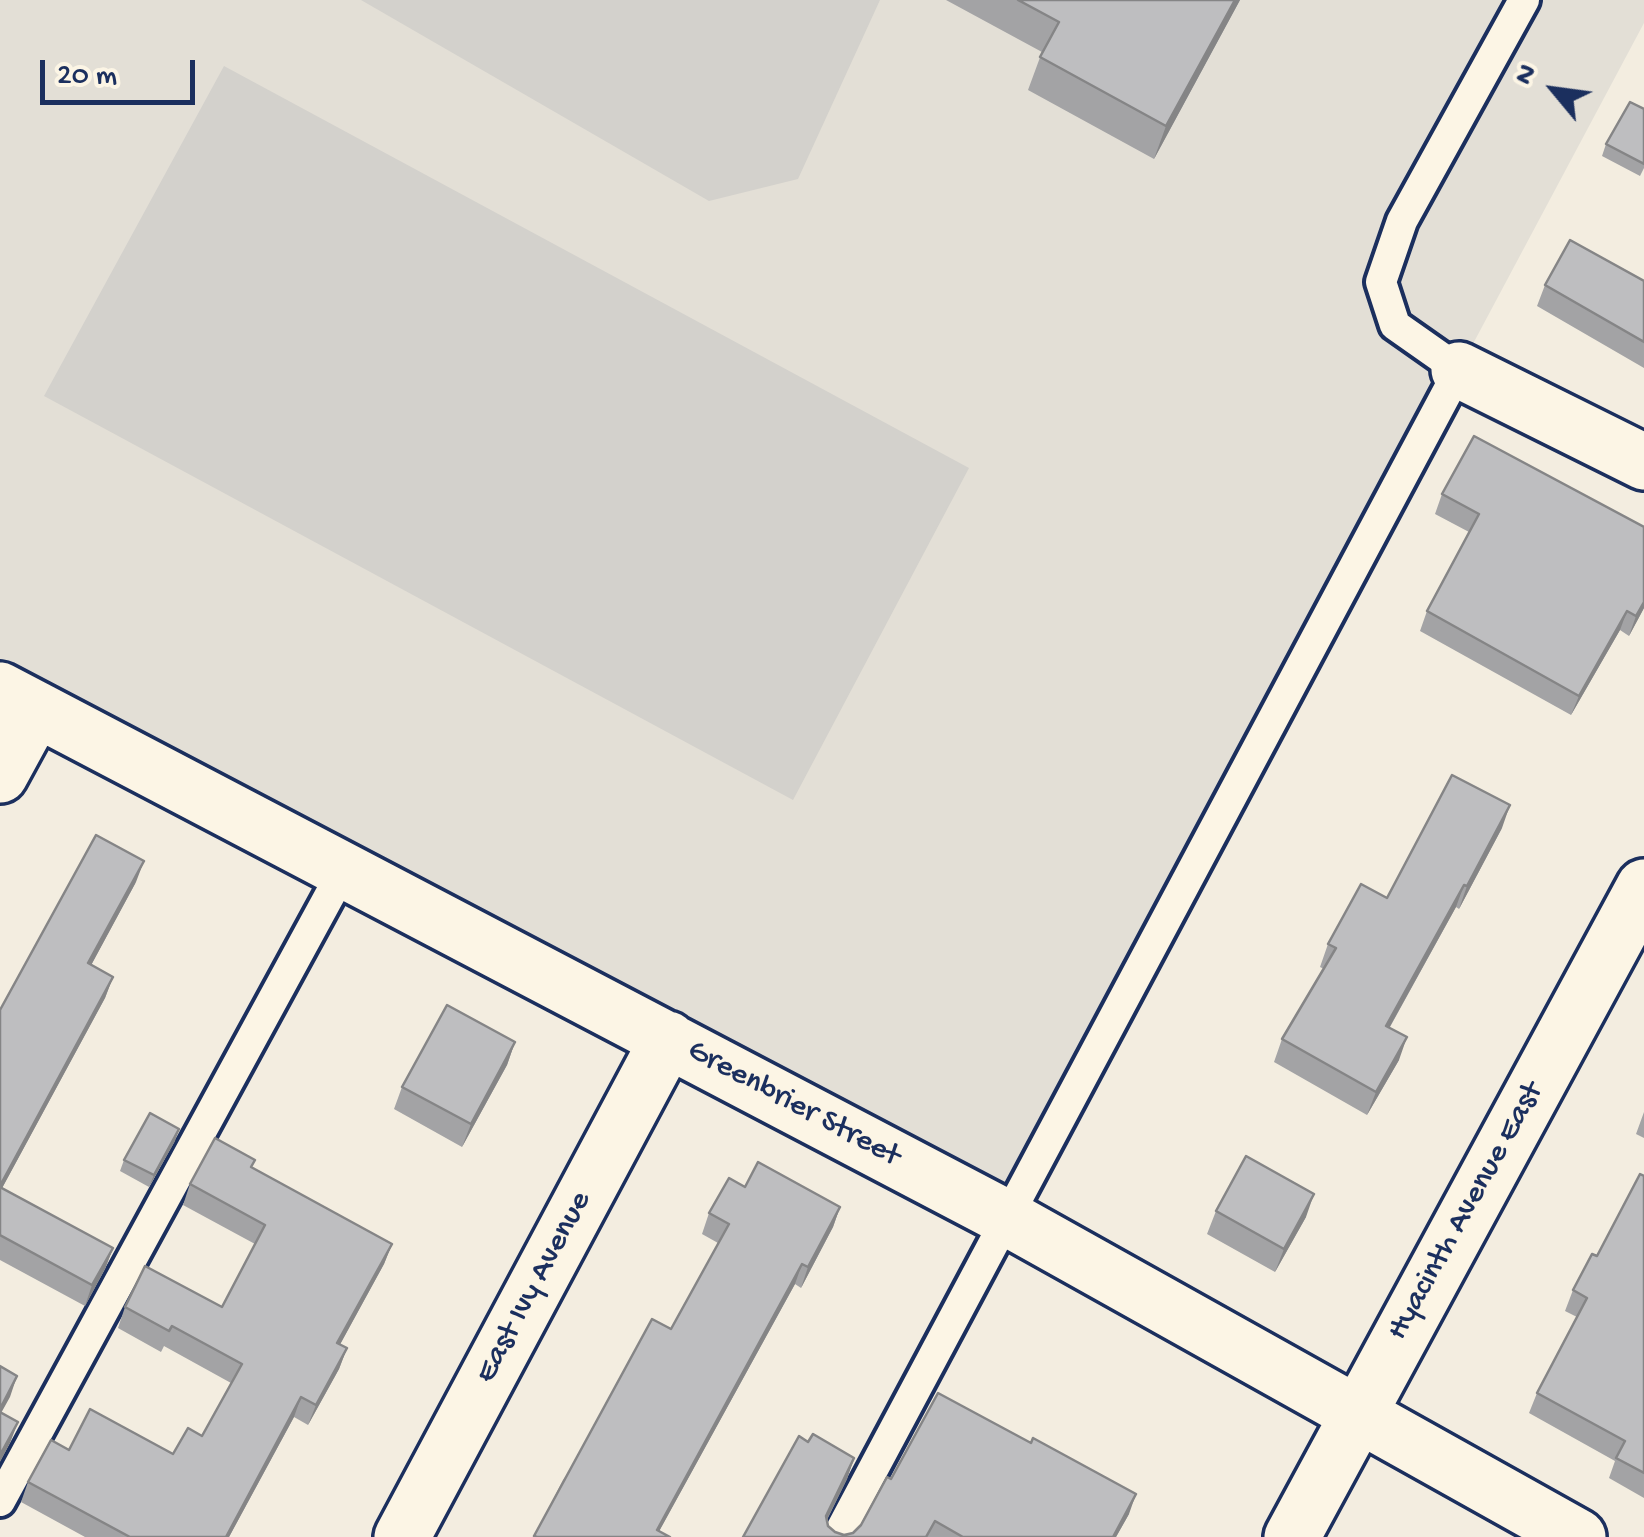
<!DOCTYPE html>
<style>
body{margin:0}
#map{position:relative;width:1644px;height:1537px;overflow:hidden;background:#f3ede0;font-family:"Gochi Hand",sans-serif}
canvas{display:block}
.north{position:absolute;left:1504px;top:40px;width:100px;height:100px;-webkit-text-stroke:8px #fcf5e5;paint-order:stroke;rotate:299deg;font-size:28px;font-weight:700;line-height:40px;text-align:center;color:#1b2f5e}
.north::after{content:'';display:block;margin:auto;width:35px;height:45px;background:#1b2f5e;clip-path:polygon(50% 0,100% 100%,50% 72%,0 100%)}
.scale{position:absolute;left:40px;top:60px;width:155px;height:45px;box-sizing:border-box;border:5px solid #1b2f5e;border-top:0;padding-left:12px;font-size:30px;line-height:35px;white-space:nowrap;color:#1b2f5e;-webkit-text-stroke:8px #fcf5e5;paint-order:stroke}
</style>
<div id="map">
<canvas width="1644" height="1537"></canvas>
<div class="north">N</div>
<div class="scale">20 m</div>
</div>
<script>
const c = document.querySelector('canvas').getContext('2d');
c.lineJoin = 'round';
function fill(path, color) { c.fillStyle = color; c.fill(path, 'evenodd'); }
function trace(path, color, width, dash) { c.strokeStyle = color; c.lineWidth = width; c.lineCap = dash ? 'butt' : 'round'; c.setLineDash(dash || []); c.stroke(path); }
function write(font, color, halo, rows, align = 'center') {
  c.font = font + ' "Gochi Hand",sans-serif'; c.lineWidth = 8; c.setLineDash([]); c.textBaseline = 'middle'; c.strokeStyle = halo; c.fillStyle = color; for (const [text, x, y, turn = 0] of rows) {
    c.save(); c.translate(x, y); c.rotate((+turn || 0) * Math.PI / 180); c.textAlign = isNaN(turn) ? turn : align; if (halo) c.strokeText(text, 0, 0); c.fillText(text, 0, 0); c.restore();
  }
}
const built = new Path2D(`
 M0,0H1644V23L1007,1218L0,690Z`);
const green = new Path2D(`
 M361,0H880L798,179L709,201Z
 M224,66L969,468L793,800L44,396Z`);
const service = new Path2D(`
 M0,1501L344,869
 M837,1537L1459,370L1395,325L1381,282L1402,221L1524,0`);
const minor = new Path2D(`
 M1459,370L1644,462
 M0,690L1007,1218L1578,1537
 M0,775L36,709
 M402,1537L668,1039
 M1292,1537L1644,887`);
const wall = new Path2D(`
 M946,0H1240L1154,159L1028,90L1042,52Z
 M1644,109V168L1640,176L1602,156L1606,144Z
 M1644,281V368L1537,306L1545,285Z
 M1442,494L1644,527V608L1629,636L1620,630L1571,715L1420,631L1427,611L1469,532L1435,514Z
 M1502,828L1459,909L1456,907L1390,1027L1399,1060L1367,1115L1274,1062L1282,1039L1324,969L1320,967L1328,944L1387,898Z
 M136,882L91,965L113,977L105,998L2,1188L113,1248L105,1269L85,1306L0,1260V1010Z
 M515,1042L507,1065L462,1147L394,1109L402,1087Z
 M1644,1112V1138L1636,1134Z
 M175,1141L149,1187L120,1171L124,1160Z
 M252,1168L392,1244L384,1264L340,1344L347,1348L339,1369L308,1425L294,1417L229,1537H85L21,1502L28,1482L69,1450L173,1454L202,1436L231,1383L164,1346L161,1352L118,1328L125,1307H222L255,1244L183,1205L190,1184Z
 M1644,1176V1498L1609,1478L1615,1461L1529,1413L1537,1393L1577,1317L1565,1311L1573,1290L1597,1256Z
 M745,1187L840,1207L833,1227L801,1288L795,1284L659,1531L670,1537H534L563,1480L671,1329L718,1243L702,1234L709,1213Z
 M1216,1211L1306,1217L1275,1272L1207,1234Z
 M808,1442L854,1458L847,1479L827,1520L828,1526L835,1532L844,1535L853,1533L861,1525L891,1479L1129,1514L1116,1537H743Z`);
const shadedWall = new Path2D(`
 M1235,0H1240L1154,159L1166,126Z
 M1644,602V608L1629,636L1636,616Z
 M1627,611L1620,630L1571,715L1579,696Z
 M1510,805L1502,828L1459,909L1467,886Z
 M144,861L136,882L81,984L88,963Z
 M1464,885L1456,907L1378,1048L1386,1026Z
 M113,977L105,998L0,1192V1186Z
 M1407,1037L1399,1060L1367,1115L1376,1092Z
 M515,1042L507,1065L462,1147L471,1124Z
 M179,1129L175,1141L149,1187L154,1175Z
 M1314,1194L1306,1217L1275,1272L1284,1249Z
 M840,1207L833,1227L801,1288L808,1267Z
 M392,1244L384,1264L330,1363L337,1343Z
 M113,1248L105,1269L85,1306L92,1285Z
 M802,1264L795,1284L656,1537L657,1530Z
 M347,1348L339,1369L308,1425L316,1405Z
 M17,1376L10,1397L0,1415V1409Z
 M301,1397L294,1417L229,1537H226Z
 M18,1422L10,1443L0,1462V1455Z
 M854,1458L847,1479L818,1537L826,1516Z
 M1136,1494L1129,1514L1116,1537H1113Z`);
const building = new Path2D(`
 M1018,0H1235L1166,126L1040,57L1059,22Z
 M1630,102L1644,109V164L1606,144Z
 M1570,240L1644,281V342L1545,285Z
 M1474,436L1644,527V602L1636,616L1627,611L1579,696L1427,611L1479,514L1442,494Z
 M1452,775L1510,805L1467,886L1464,885L1386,1026L1407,1037L1376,1092L1282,1039L1336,948L1328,944L1361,884L1387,898Z
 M96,835L144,861L88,963L113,977L0,1186V1010Z
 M447,1005L515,1042L471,1124L402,1087Z
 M150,1113L179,1129L154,1175L124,1160Z
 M215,1138L255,1160L251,1167L392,1244L337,1343L347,1348L316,1405L301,1397L226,1537H130L28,1482L51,1440L69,1450L90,1409L173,1454L188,1428L202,1436L242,1364L172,1326L169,1331L125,1307L145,1266L222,1307L265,1225L190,1184Z
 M1246,1156L1314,1194L1284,1249L1216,1211Z
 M758,1162L840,1207L808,1267L802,1264L657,1530L670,1537H537L534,1536L652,1319L671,1329L729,1224L709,1213L729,1178L745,1187Z
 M1640,1174L1644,1176V1473L1616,1458L1625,1441L1537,1393L1587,1298L1573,1290L1592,1254L1597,1256Z
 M0,1187L113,1248L92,1285L0,1235Z
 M0,1366L17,1376L0,1409Z
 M938,1393L1031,1443L1033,1438L1136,1494L1113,1537H963L935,1521L926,1537H743L799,1436L808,1442L813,1434L854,1458L826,1516L828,1526L835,1532L844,1535L853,1533L861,1525L887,1477L891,1479Z
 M0,1412L18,1422L0,1455Z`);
const streetNames = [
 ["Greenbrier Street",793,1105,28],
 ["Hyacinth Avenue East",1467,1212,-61],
 ["East Ivy Avenue",535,1288,-62]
];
fill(built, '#e3dfd6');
fill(green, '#d3d1cc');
trace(service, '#1b2f5e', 38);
trace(minor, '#1b2f5e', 62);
trace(service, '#fcf5e5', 30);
trace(minor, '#fcf5e5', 55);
fill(wall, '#a3a3a5');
fill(shadedWall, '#858586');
fill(building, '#bebec0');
trace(building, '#858586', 2.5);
write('32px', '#1b2f5e', '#fcf5e5', streetNames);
</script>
